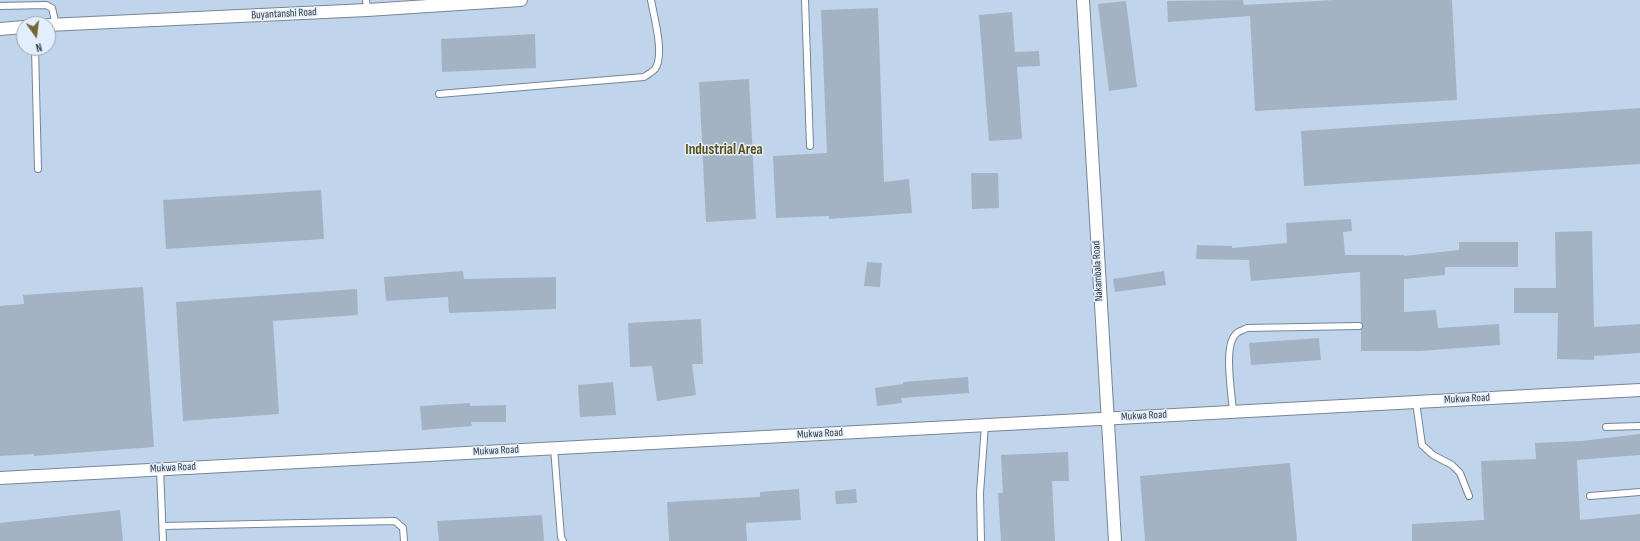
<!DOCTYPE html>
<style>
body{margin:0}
#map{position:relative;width:1640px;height:541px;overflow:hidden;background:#d2e1f2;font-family:"Sofia Sans Condensed",sans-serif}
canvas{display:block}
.north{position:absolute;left:16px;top:16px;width:40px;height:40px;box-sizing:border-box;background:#e2eefc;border:1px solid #9ca6b1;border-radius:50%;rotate:166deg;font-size:11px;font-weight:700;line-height:16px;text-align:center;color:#343a41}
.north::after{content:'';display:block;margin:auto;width:14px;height:18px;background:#6f6633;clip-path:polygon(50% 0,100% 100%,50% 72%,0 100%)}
</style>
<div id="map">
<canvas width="1640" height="541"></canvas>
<div class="north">N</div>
</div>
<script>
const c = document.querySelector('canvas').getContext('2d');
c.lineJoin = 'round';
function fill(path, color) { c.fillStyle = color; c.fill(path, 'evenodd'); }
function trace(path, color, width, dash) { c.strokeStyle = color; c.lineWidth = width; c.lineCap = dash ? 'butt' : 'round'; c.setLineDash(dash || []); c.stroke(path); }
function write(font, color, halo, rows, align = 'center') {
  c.font = font + ' "Sofia Sans Condensed",sans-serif'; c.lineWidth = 3; c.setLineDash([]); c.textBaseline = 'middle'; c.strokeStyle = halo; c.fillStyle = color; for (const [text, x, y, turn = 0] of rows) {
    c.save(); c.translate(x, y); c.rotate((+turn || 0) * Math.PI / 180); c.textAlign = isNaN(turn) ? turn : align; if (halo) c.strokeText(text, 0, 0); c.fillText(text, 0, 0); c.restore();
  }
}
const built = new Path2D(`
 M0,0H1640V541H0ZM24,24H48V48H24Z`);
const building = new Path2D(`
 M1243,0L1244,5L1334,0H1452L1457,100L1255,111L1250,16L1168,22L1167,1Z
 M1126,1L1137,87L1109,91L1098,4Z
 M878,8L884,182L909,179L912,213L829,219V216L776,218L773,156L827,153L821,10Z
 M1012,12L1015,52L1039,51L1040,66L1017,67L1022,139L989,141L979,15Z
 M535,34L536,68L442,72L441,39Z
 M749,79L756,219L706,222L699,82Z
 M1640,108V164L1304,186L1301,131Z
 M971,173H998L999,208L972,209Z
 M321,190L324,239L166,249L163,200Z
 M1351,219L1352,231L1343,232L1345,255H1404V256L1459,250V242H1518V267H1445V275L1404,279V312L1436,310L1438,328L1499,324L1500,345L1419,351H1361V330L1363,326L1361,322L1360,272L1251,281L1249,260L1196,259L1197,245L1232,246V248L1287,243L1286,223Z
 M1592,231L1594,327L1640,324V353L1594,356V360L1557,359L1558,313H1514V288H1556L1555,232Z
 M867,262L882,263L880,287L864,286Z
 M463,271L464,279L556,277V309L449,313L448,297L386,301L384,277Z
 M1164,271L1166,285L1115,292L1113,279Z
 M143,287L154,447L34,456V454L0,456V306L24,304L23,295Z
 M357,289L358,315L273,321L279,414L183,421L176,302Z
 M701,319L703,364H692L696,395L657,401L652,366L630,367L628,323Z
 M1319,338L1321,360L1251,365L1249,343Z
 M968,377L969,393L901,398L902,403L877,406L875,388L903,384V382Z
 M613,382L616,415L580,417L578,385Z
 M470,403V406L506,405V422H471L472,426L422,430L420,406Z
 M1640,434V455L1577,460L1580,520L1640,514V541H1412V524L1484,520L1481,461L1536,459L1535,443L1581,441Z
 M1068,452L1069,481H1052L1055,541H1001L998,493H1003L1001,455Z
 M1290,463L1297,541H1145L1140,476Z
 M799,489L801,520L746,523L747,541H669L667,502L760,497V492Z
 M856,489L857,503L836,504L835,491Z
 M120,510L123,541H0V523Z
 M542,515L544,541H439L437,521Z`);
const service = new Path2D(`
 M366,0L367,10
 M805,0L810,146
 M0,6L46,5L52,8L56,25
 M35,48L38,169
 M439,94L644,77C647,75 652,72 655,69C665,55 654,17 651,0
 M1416,402L1422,445L1433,455L1452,465L1460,473L1469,496
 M1233,412C1232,395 1223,345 1236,334C1238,331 1244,330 1247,328L1359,326
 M1606,427L1640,426
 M554,448L561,537L563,541
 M160,469L163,541
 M1590,496L1640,492
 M163,526L395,521L403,528L404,541
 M981,541L980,493L985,425`);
const minor = new Path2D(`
 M1083,0L1115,541
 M48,25L367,10L521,0
 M0,29L24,27
 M0,478L1640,390`);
const streetNames = [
 ["Buyantanshi Road",284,14,-3],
 ["Nakambala Road",1098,271,-93],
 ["Mukwa Road",1467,399,-3],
 ["Mukwa Road",1144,416,-3],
 ["Mukwa Road",820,434,-3],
 ["Mukwa Road",496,451,-3],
 ["Mukwa Road",173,468,-3]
];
const districtNames = [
 ["Industrial Area",724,150]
];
fill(built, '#c0d5eb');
fill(building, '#a4b3c3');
trace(service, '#778594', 8);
trace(minor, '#778594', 14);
trace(service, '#fff', 6);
trace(minor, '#fff', 12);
write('11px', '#343a41', '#e2eefc', streetNames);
write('bold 15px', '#5b5113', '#e2eefc', districtNames);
</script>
